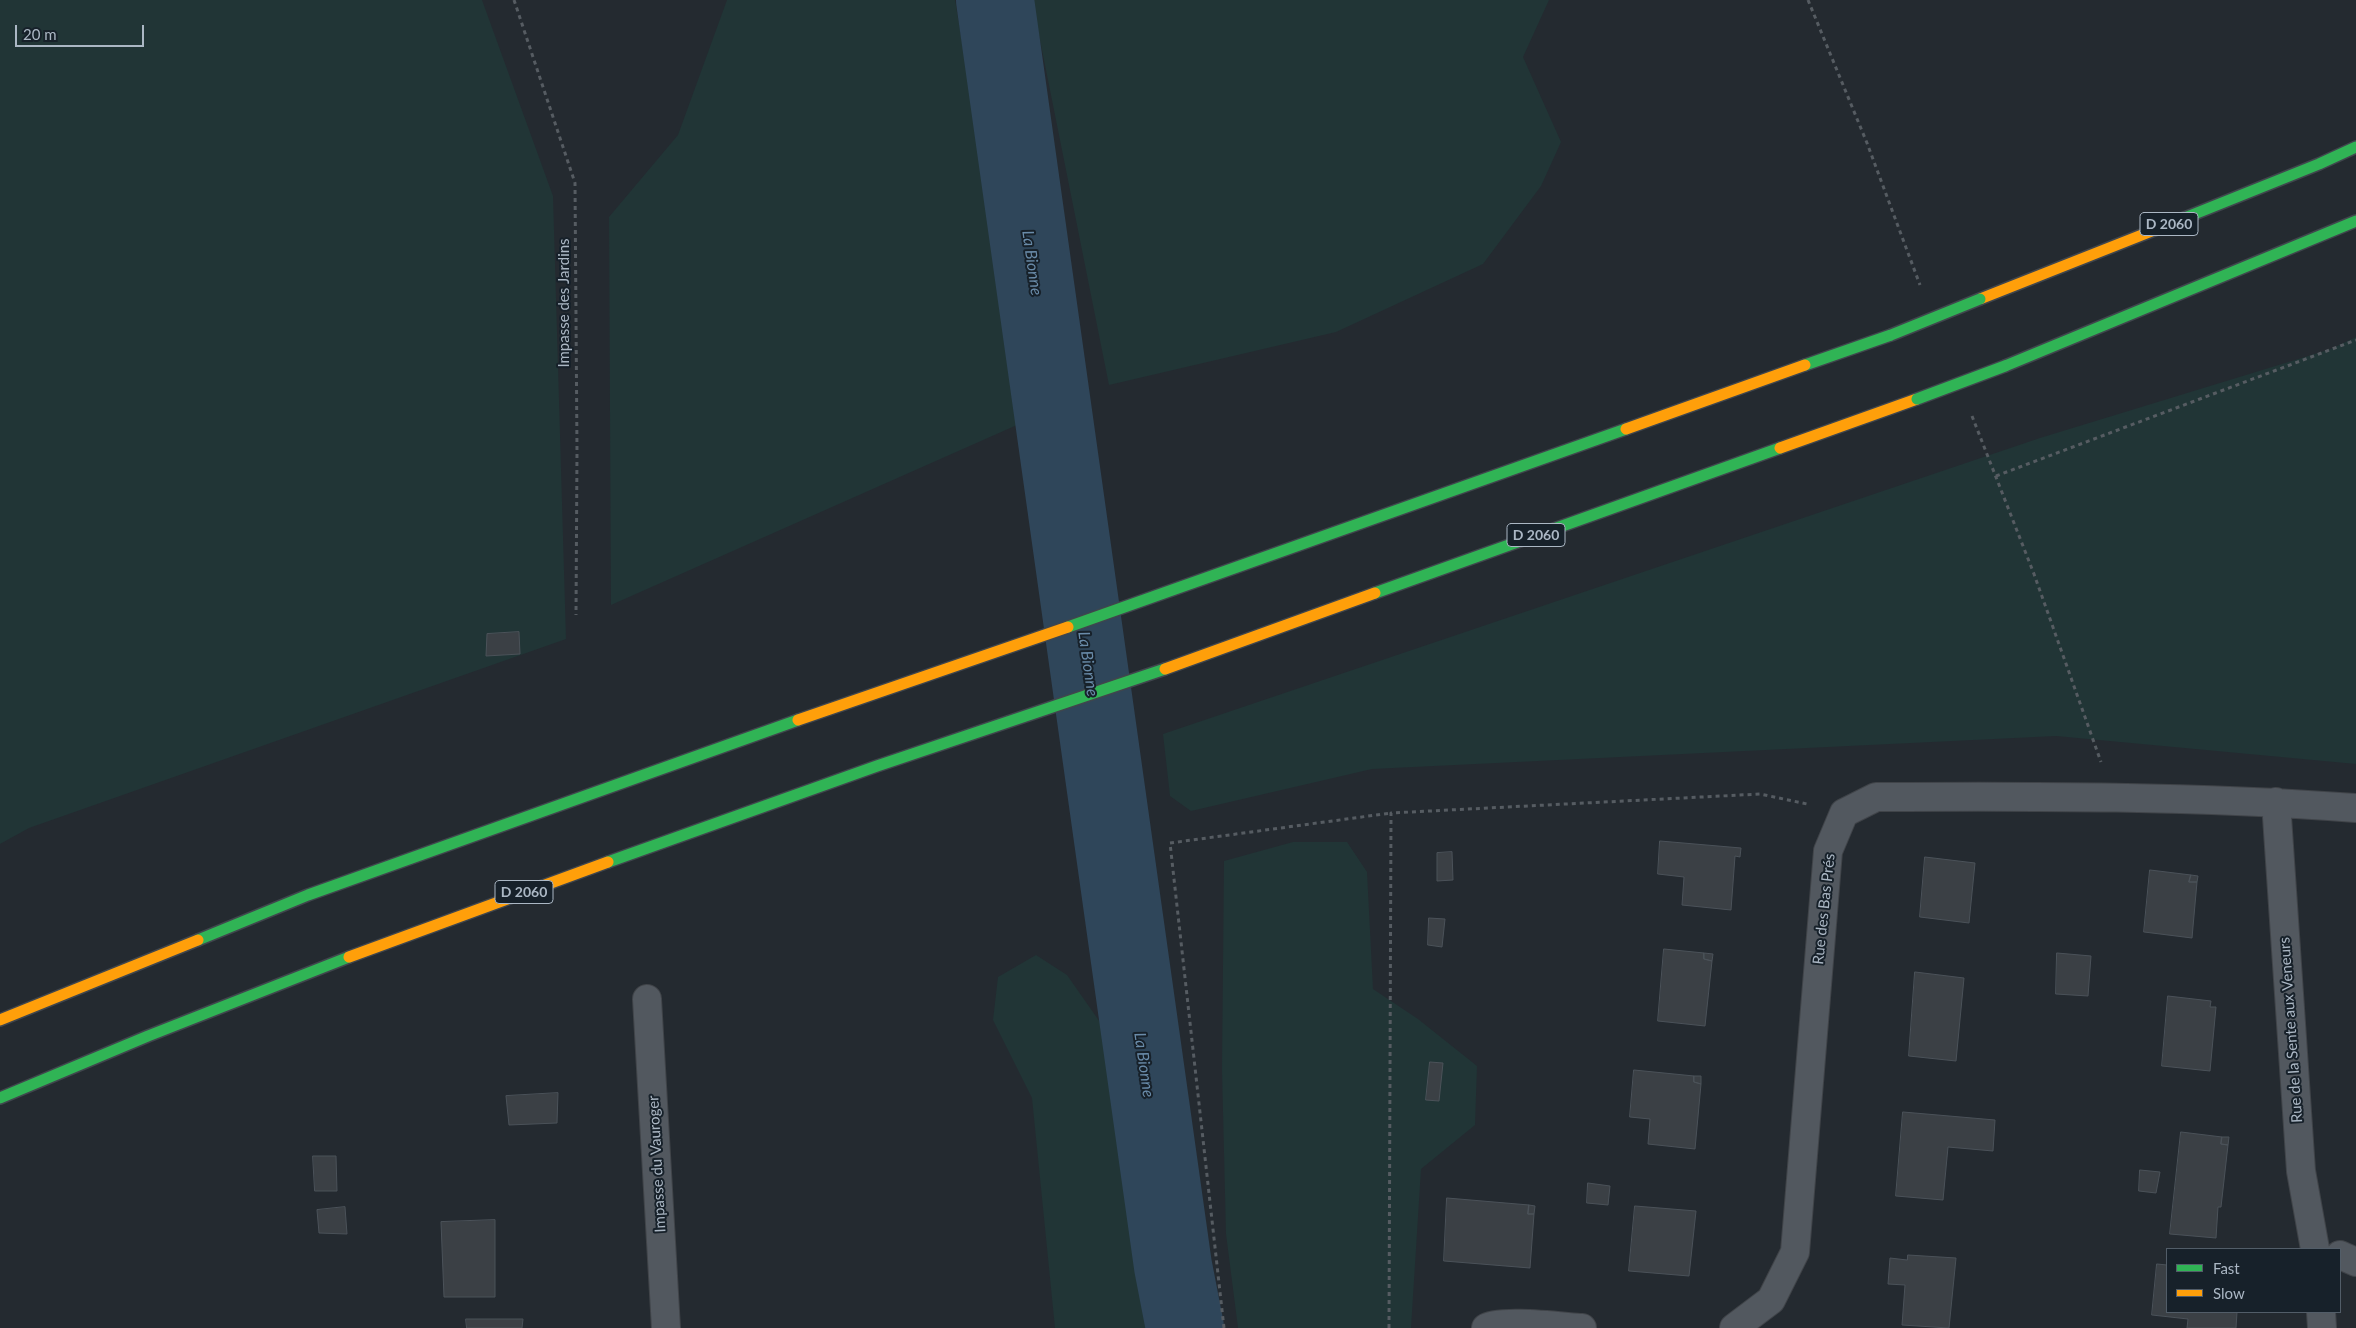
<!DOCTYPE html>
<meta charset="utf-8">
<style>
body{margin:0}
#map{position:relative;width:2356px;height:1328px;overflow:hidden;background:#242a30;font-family:Lato,sans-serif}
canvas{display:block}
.legend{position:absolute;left:2166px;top:1248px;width:175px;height:65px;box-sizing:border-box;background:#17212a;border:1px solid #525d68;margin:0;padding:6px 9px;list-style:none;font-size:15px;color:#abb7c4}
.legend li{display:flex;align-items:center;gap:10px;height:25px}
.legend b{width:25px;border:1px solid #525d68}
.scale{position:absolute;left:15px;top:25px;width:129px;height:22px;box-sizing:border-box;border:2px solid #abb7c4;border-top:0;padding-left:6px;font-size:15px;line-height:18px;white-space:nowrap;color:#abb7c4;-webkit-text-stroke:4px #17212a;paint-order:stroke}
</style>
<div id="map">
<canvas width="2356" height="1328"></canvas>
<ul class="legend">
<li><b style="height:6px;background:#30b455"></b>Fast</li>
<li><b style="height:6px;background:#ff9f0a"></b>Slow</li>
</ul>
<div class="scale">20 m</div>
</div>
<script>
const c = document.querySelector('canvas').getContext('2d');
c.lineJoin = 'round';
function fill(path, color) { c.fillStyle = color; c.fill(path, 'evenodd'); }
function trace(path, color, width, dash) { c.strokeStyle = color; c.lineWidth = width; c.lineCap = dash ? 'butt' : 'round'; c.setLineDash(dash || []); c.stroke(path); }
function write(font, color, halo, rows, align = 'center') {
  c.font = font + ' Lato,sans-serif'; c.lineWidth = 4; c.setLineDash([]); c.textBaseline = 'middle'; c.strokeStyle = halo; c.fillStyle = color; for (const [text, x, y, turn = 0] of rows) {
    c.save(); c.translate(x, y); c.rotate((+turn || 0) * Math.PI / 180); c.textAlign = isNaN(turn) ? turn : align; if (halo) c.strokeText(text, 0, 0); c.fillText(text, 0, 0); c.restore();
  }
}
const green = new Path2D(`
 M0,0H482L553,196L566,639L29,828L0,844Z
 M727,0H955L1026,421L611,605L609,217L678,135Z
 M1032,0H1549L1523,57L1561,142L1541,186L1483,264L1336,332L1109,385Z
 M2356,337V764L2056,736L1372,769L1191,811L1170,796L1163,734L2040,438L2331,349Z
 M1293,842H1347L1367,872L1373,989L1418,1019L1477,1066L1475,1125L1421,1169L1411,1328H1238L1226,1234L1222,1070L1224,861Z
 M1036,955L1067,975L1109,1035L1156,1328H1055L1032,1098L993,1020L998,977Z`);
const river = new Path2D(`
 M995,0L1173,1266L1185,1328`);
const building = new Path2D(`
 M519,632L520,654L486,656L487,634Z
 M1660,841L1741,848L1740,857L1735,856L1731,910L1682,905L1684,877L1658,874Z
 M1452,852L1453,880L1437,881V853Z
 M1925,857L1975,863L1969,923L1920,917Z
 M2150,870L2191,875L2189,882H2197L2192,938L2144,932Z
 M2191,875L2198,876L2197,882H2189Z
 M1429,918L1445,919L1442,947L1428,945Z
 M1664,949L1704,953V959L1712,961L1705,1026L1658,1021Z
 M1704,953L1713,954L1712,961L1704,959Z
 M2057,953L2091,956L2088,996L2056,994Z
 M1915,972L1964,978L1956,1061L1909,1056Z
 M2168,996L2211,1001L2210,1007H2216L2210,1071L2162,1066Z
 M1430,1062L1443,1063L1439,1101L1426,1100Z
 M1634,1070L1694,1076V1082L1701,1084L1695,1149L1648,1144L1650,1119L1630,1117Z
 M1694,1076H1701V1084L1694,1082Z
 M558,1093L557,1123L509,1125L506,1096Z
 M1903,1112L1995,1120L1993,1151L1948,1147L1943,1200L1896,1196Z
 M2181,1132L2222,1137L2221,1144L2228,1145L2221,1207H2218L2216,1238L2170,1234Z
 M2222,1137H2229L2228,1145L2221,1144Z
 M313,1156H336L337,1191H315Z
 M2140,1170L2160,1172L2156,1193L2139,1191Z
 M1588,1183L1610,1186L1608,1205L1587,1203Z
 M1447,1198L1529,1205L1528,1214H1534L1530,1268L1444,1261Z
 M1529,1205L1535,1206L1534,1214H1528Z
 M1635,1206L1696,1211L1689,1276L1629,1271Z
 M345,1207L347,1234L319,1233L317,1210Z
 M495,1220V1297H444L441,1222Z
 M1908,1255L1956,1258L1949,1328L1902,1325L1905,1285L1888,1284L1890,1258L1907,1260Z
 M2157,1264L2167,1265V1312H2237L2236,1328H2187L2188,1319L2152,1315Z
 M466,1319H523L522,1328H467Z`);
const path = new Path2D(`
 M514,0L575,183L577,451L576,615
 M1808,0L1867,143L1920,285
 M1972,416L2034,574L2101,762
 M1996,476L2356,340
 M1224,1328L1170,843L1391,813
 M1389,1328L1391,813L1760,794L1807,804`);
const street = new Path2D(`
 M2276,802L2301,1171L2315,1249
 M647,999L666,1328
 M2340,1255L2356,1262
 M2321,1312L2322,1328
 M1486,1328C1498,1319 1564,1327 1582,1328
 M1734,1328L1771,1300L1795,1252L1828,851L1844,813L1876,797C2036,796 2196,796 2356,808`);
const fast = new Path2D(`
 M2157,229L2319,164L2356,147
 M1805,365L1891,335
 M2005,366L2356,221
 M1375,593L1780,448
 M1068,627L1626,429
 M608,862L877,766L1165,669
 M198,940L308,895L798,720
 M0,1098L148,1036L349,957`);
const slow = new Path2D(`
 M1980,299L2157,229
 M1626,429L1805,365
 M1780,448L1917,399
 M1165,669L1375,593
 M798,720L1068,627
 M349,957L608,862
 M0,1020L198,940`);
const fastBridge = new Path2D(`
 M1891,335L1980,299
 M1917,399L2005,366`);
const shields = [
 [2169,224,58],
 [1536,535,58],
 [524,892,58]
];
const shieldNames = [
 ["D 2060",2169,224],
 ["D 2060",1536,535],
 ["D 2060",524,892]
];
const streetNames = [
 ["Impasse des Jardins",564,303,-90],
 ["Rue des Bas Prés",1824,909,-84],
 ["Rue de la Sente aux Veneurs",2291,1030,-94],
 ["Impasse du Vauroger",657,1164,-93]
];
const waterNames = [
 ["La Bionne",1032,263,82],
 ["La Bionne",1088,664,82],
 ["La Bionne",1144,1065,82]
];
fill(green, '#213536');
trace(river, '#2f465a', 78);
fill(building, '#3b4045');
trace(building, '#4b5259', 1);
trace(street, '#404449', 30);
trace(fast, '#40464d', 14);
trace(slow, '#40464d', 14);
trace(path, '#565c62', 3, [4, 4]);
trace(street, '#52585f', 28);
trace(fast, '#30b455', 11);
trace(slow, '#ff9f0a', 11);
trace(fastBridge, '#40464d', 14, []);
trace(fastBridge, '#30b455', 11);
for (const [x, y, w] of shields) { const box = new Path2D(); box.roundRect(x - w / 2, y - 11.5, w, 23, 4); c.fillStyle = '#17212a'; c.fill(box); trace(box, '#abb7c4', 1); }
write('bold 14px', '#abb7c4', null, shieldNames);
write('15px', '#abb7c4', '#17212a', streetNames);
write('italic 16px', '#6a8caa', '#17212a', waterNames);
</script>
